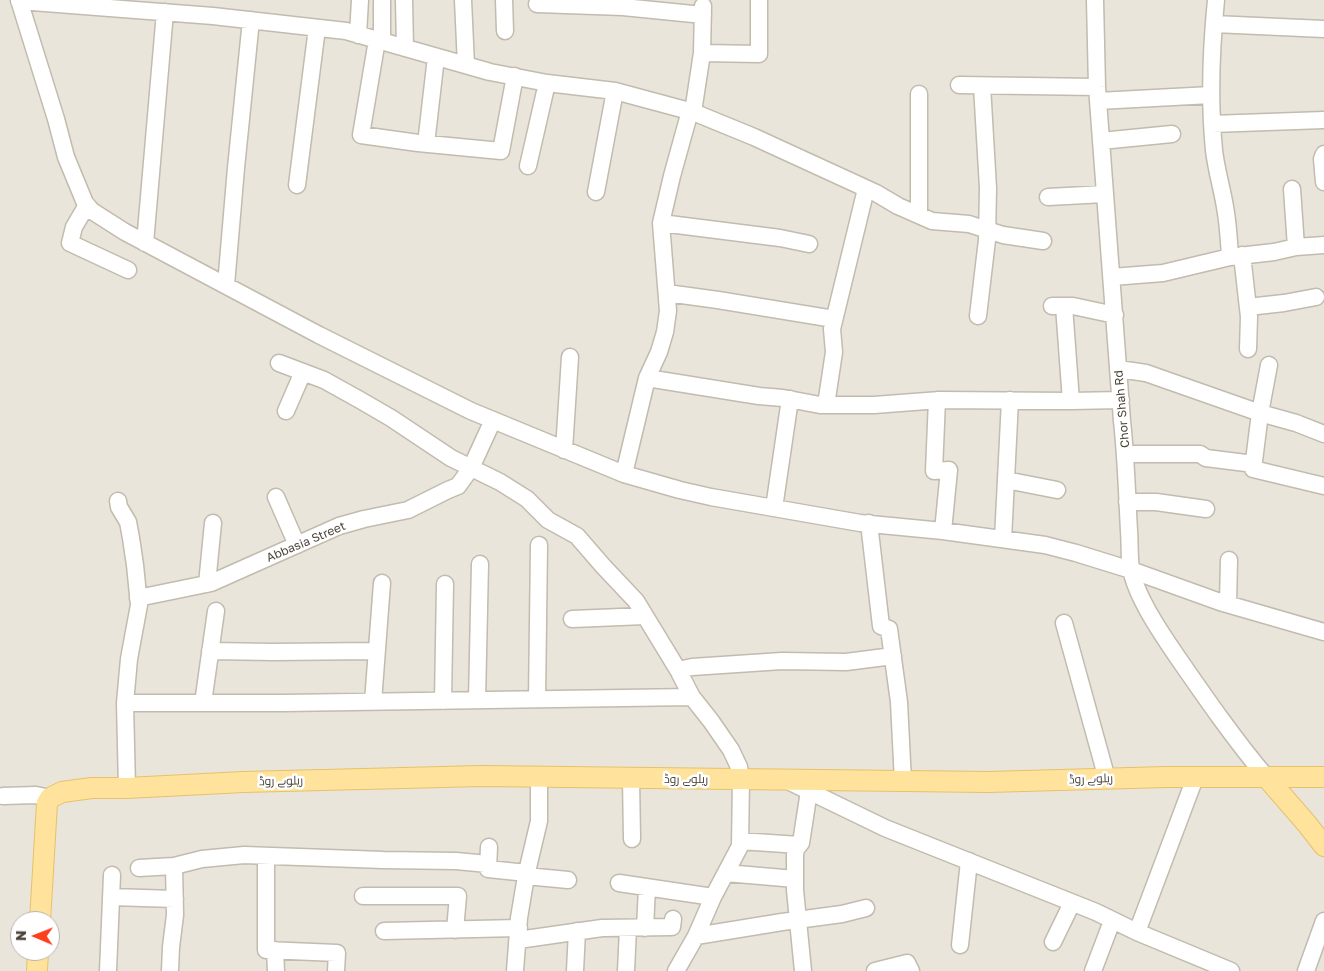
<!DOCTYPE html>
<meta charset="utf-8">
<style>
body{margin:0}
#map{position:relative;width:1324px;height:971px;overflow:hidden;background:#f6f3ec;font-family:"Golos Text",sans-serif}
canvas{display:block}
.north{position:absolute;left:10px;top:911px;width:50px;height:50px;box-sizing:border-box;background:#fff;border:1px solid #b7b4b0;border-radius:50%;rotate:271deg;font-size:14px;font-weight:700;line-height:20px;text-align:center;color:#4b4439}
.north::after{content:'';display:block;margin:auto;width:18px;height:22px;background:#fc3f1d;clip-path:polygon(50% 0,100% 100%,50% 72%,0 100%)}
</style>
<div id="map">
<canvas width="1324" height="971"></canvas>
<div class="north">N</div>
</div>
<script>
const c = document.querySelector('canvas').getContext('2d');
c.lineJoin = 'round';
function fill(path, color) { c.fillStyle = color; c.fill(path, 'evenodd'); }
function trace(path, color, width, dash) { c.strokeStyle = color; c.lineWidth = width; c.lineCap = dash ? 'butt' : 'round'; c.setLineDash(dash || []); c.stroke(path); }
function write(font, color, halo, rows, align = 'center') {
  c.font = font + ' "Golos Text",Cairo,sans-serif'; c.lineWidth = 5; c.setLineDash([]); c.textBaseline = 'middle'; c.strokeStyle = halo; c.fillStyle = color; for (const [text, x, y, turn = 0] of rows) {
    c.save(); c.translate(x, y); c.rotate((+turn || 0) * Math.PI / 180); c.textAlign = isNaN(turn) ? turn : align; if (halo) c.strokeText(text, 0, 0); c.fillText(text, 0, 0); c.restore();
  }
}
const residential = new Path2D(`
 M0,0H1324V971H0ZM20,921H50V951H20Z`);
const minor = new Path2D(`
 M19,0L56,119L66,157L85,203L92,211L125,232L319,335L471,411L624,474L680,490L711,497L860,523L943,531L1045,545L1076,553L1131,570L1220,602L1324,632
 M382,0V41
 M404,0L405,48
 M463,0L466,65
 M504,0L505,31
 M1095,0L1097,87L1122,421C1126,457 1127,494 1129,531C1130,543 1129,556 1131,568C1135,595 1161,633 1176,655C1205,697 1234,739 1267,778
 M1216,0C1211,50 1209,100 1214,150C1216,169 1222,188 1225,207C1228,223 1229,240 1230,257
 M19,1L213,16L346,31L490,72L547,83L615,91L693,112L754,137L876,193L898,206L932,221L969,224L1003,235L1043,241
 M537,4L623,7L703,15
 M1214,24L1324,29
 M358,35L360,0
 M377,40L361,135L418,143L501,151L515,76
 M702,53L759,54V0
 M959,85L1097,87
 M1098,101L1211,95
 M693,112L702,53L703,6
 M1212,124L1324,120
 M1101,141L1172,134
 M426,144L436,57
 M1324,154L1322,159L1324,182
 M528,166L547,83
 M297,185L317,28
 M1292,189L1296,247
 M596,192L615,91
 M1048,197L1105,194
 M87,205L74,227L70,243L128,270
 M919,215V94
 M661,223L780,238L809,244
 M145,243L165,12
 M1242,255L1249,317L1248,349
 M1112,277L1163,273L1230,257L1274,252L1296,247L1324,245
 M226,285L236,168L251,20
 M667,293L718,300L834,319
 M1052,306H1073L1115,315
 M1064,306L1071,401
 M1248,307L1284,303L1316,297
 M978,316L987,240L988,188L982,86
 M279,363L324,380L360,400L391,418L451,458L500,482L527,499L548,520L577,536L603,566L636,601L678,670L692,697L711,721L731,750L739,767L741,779L740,846L713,897L696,936L676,971
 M1269,365L1260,413L1253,469L1324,486
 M1119,369L1146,373L1260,413L1296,423L1324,434
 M647,378L759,396L783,398L820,405H874L940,400L1071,401L1121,400
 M937,400L934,471L949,470L943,531
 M826,405L834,352L832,329L866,189
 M286,411L303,372
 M564,450L570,357
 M1126,454H1200L1206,458L1254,464
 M624,474L647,378L659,352L665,332L668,311L661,223L672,176L690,111
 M1006,480L1057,490
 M276,497L297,545
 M118,501L119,507L128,522L131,538L135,565L139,605L129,659L125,703L127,788
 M1127,502H1156L1206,509
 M774,508L790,399
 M869,523L881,626L889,629L899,702L903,782
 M1003,539L1010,400
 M207,584L213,523
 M138,598L211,583L339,526L364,519L408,510L448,490L458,486L471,468L493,420
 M1228,604L1229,560
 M572,619L645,616
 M1064,623L1107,779
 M210,651L273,652L376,651
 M678,670L692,667L782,661L846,662L893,656
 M537,699L539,545
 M477,700L480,564
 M443,701L445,584
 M373,702L382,583
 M125,703H284L692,697
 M203,703L216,611
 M631,778L632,839
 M786,780L885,828L1096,912L1137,932L1231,971
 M3,796L36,795L50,798
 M740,841L799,845
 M489,847L488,869L527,873
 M266,856V950L337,953L336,971
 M139,868L174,866L202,859L244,855L383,860L456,861L488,864
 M726,873L795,879
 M526,876L568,880
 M619,883L713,897
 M363,896H458L455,930
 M111,897L175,899
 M645,928L647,887
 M384,931L519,928
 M1137,932L1195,778
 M696,936L782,922L842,914L866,908
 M518,940L602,928L672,927L673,919
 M1053,942L1072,903
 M960,945L969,861
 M275,950L276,971
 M108,971L112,875
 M170,971L171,947L175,915L174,866
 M515,971L519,918L526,876L539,821V778
 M575,971L577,931
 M626,971L628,928
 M803,971L795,890V855L796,849L801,843L809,791
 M875,971L907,963L911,971
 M1093,971L1112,921
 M1306,971L1324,921`);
const major = new Path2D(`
 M1267,778L1307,824L1324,846
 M40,921L47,803L50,798L62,792L92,788H127L243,782L482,776L988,782L1166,777H1324
 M37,971L38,951`);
const streetNames = [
 ["Chor Shah Rd",1122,409,-95],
 ["Abbasia Street",306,542,-23],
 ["ریلوے روڈ",686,779],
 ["ریلوے روڈ",1091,779,-2],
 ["ریلوے روڈ",281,781,-1]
];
fill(residential, '#eae5da');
trace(minor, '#c2bbae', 19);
trace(major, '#e6c16a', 22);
trace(minor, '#fff', 16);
trace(major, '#ffe39c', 20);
write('12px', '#4b4439', '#fff', streetNames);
</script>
